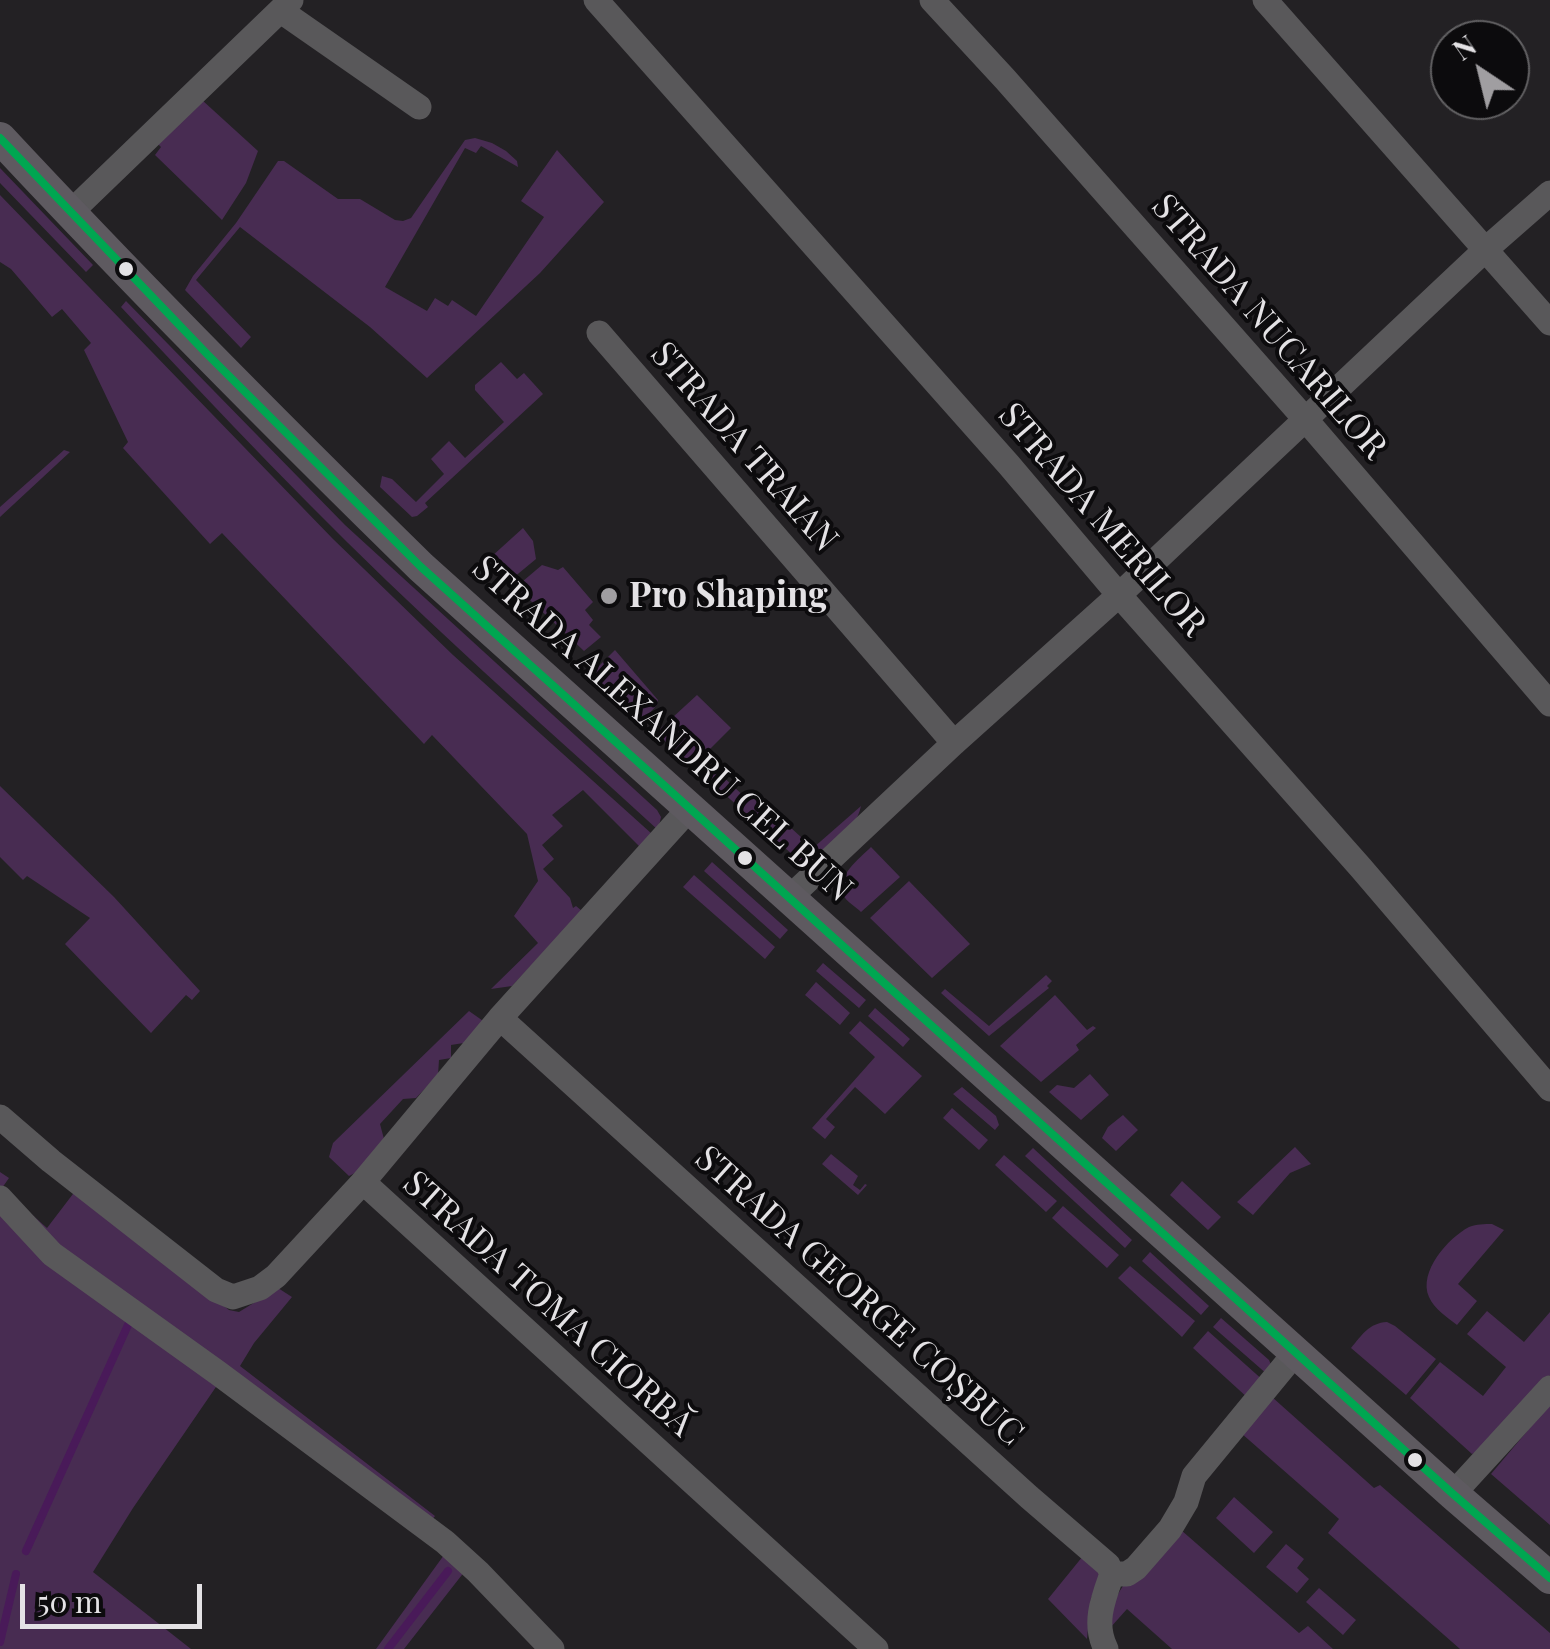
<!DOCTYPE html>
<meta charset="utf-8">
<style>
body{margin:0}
#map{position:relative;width:1550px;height:1649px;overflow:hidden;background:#232124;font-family:"Playfair Display",serif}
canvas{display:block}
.north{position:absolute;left:1430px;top:20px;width:100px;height:100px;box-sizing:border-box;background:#0c0b0d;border:2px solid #626163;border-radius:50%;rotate:325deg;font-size:28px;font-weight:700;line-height:40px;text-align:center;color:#e4e2e5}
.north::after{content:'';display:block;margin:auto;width:35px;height:45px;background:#a09ea1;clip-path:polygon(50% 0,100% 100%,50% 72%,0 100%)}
.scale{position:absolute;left:20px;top:1584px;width:182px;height:45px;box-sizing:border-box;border:5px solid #e4e2e5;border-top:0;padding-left:12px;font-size:30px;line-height:35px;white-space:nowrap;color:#e4e2e5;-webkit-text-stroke:8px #0c0b0d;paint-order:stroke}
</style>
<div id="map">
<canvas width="1550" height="1649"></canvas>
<div class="north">N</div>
<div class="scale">50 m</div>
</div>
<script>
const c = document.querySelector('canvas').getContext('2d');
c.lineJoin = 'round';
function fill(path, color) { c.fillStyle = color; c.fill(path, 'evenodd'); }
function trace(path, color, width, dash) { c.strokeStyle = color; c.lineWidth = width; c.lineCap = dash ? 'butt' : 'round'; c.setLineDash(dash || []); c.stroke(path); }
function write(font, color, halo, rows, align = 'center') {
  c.font = font + ' "Playfair Display",serif'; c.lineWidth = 8; c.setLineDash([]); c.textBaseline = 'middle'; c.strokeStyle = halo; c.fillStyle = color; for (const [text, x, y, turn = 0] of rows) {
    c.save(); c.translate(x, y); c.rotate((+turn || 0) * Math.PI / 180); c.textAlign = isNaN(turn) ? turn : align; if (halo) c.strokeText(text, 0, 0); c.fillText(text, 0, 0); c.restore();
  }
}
const green = new Path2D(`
 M202,100L258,151L246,183L222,220L155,155L161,147L158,144Z
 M475,138L492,143L506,151L517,161L518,167L481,146L476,153L465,148L385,287L427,311L435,298L448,306L452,300L476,316L544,217L521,201L557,150L604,202L540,273L427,378L370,327L240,227L196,280L251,337L241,348L185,290L193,276L236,223L278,161H284L338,199H360L395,220L403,221L411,218L465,140Z
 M0,168L93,265L86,272L0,183Z
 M0,195L333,539L453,655L652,834L640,847L583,790L552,815L563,826L542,845L554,859L543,869L570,898L573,908L576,906L582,911L512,986L491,989L538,943L514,916L538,881L527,834L432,735L424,744L222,533L210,544L123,448L128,442L84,350L91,343L62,309L52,317L11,269L0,262Z
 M126,301L345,525L657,810L661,817L658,830C581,759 502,690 426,618C320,519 220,413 121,307Z
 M501,362L517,379L524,373L543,394L425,503L428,507L417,516L412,517L380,487L382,476L392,479L416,502L444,474L431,459L449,441L465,458L504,422L475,390V385Z
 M64,450L70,452L0,517V507Z
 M523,528L533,541L536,559L513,578L491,557Z
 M542,565L558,570L563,567L593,602L585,610L593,620L589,625L601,637L584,651L516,587Z
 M615,650L658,700L657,705L646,717L641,718L590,675Z
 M697,695L731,728L702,757L748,800L755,795L813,848L861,806C856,832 824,850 802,863L659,736L660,729Z
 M0,786L114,897L200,991L192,1000L186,995L151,1033L65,944L90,918L27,876L23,880L0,857Z
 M871,847L900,877L861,912C856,907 847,902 843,895C834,878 860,858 871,847Z
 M712,862L788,930L780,939L704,871Z
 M694,875L775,947L765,959L683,887Z
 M909,881L970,944L932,978L870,918Z
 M823,963L866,1000L859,1008L816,971Z
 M1046,975L1052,981L1047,986L1049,988L989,1036L941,993L945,989L989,1026Z
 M816,982L850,1013L840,1025L805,995Z
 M1055,995L1087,1030L1093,1026L1096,1028L1076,1045L1079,1050L1041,1082L1000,1046Z
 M875,1008L910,1039L903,1047L868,1016Z
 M469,1011L486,1023L470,1042L451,1045V1058L439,1060L438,1075L416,1098L403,1099L380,1124L384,1139L357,1172L349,1176L329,1157L333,1143Z
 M860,1021L922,1076L885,1114L855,1087L826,1119L835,1127L825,1139L812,1128L875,1057L849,1033Z
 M1090,1074L1109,1095L1081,1120L1049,1092L1057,1085L1074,1088Z
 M962,1087L996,1116L999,1125L995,1130L953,1094Z
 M952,1108L988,1140L979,1150L943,1118Z
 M1123,1115L1138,1130L1116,1151L1102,1138L1108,1127Z
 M1295,1147L1311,1164L1290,1173L1253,1215L1237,1202Z
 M1033,1148L1132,1240L1125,1248L1025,1156Z
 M831,1154L858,1176L853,1185L860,1190L865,1184L867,1185L858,1195L822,1164Z
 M1004,1155L1057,1201L1046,1212L995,1165Z
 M0,1172L9,1178L2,1188L47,1228L76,1190L229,1310L239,1312L278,1288L292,1297L254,1343L240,1366L435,1516L431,1521L54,1245L0,1191Z
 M1182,1181L1221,1217L1208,1230L1170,1195Z
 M1063,1206L1119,1255L1107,1268L1052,1218Z
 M0,1211L218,1384L133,1508L93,1572L191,1649H0Z
 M1492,1224L1504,1230L1458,1284L1477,1301L1457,1325C1447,1317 1434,1309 1429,1297C1418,1272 1448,1238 1469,1227C1477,1224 1484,1224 1492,1224Z
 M1150,1252L1209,1306L1201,1315L1142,1261Z
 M1130,1266L1195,1321L1182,1337L1118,1278Z
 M1487,1311L1524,1342L1550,1312V1375L1489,1444L1472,1454L1410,1398L1440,1362L1483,1396L1506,1367L1467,1334Z
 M1221,1318L1269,1360L1272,1367L1268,1375L1213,1327Z
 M1387,1322L1395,1326L1436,1359L1406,1395L1351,1348C1362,1335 1369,1323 1387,1322Z
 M1208,1331L1265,1382L1249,1399L1193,1348Z
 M1272,1397L1374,1488L1380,1485L1550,1633V1649H1460L1328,1533L1339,1519L1241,1433Z
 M1550,1404V1525L1491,1474Z
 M1234,1497L1273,1532L1254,1553L1216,1518Z
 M1181,1530L1299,1633L1308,1626L1333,1649H1172L1127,1609L1110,1628C1108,1584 1152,1557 1181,1530Z
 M1286,1544L1304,1559L1297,1568L1309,1579L1297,1593L1266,1567Z
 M444,1555L465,1571L404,1649H376Z
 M1083,1556L1103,1573L1091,1598L1087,1639L1048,1599Z
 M1319,1588L1356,1620L1343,1635L1306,1602Z`);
const stream = new Path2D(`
 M26,1551L128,1325
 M0,1642L16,1574
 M388,1649L448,1571`);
const minor = new Path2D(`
 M596,0L1009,465L1119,595L1361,868L1550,1089
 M932,0L1005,79L1306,420L1550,704
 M1265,0L1550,323
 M281,11L419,107
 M70,213L291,0
 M599,333L954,743
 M789,898L954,743L1119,595L1485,250L1550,193
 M500,1018L1029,1497L1108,1565L1112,1574C1103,1599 1093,1624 1106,1649
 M0,1117L51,1161L216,1290L233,1297L260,1288L276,1276L363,1182L500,1018L689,809
 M363,1182L876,1649
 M0,1198L52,1254L218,1373L445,1542L478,1572L552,1649
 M1453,1494L1550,1388
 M1112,1574H1127L1136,1568L1170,1529L1186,1502L1194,1476L1296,1352`);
const major = new Path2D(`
 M0,138C137,285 278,427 421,567L1453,1494L1550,1578`);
const bus1 = new Path2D(`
 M0,138L208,355L421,567L1453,1494L1550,1578`);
const markers = [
 [126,269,9,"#e4e2e5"],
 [609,596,10,"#a09ea1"],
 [745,858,9,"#e4e2e5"],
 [1415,1460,9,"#e4e2e5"]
];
const streetNames = [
 ["STRADA NUCARILOR",1269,327,49],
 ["STRADA TRAIAN",744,447,49],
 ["STRADA MERILOR",1102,520,49],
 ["STRADA ALEXANDRU CEL BUN",662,729,42],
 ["STRADA GEORGE COȘBUC",859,1296,42],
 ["STRADA TOMA CIORBĂ",548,1304,42]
];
const poiNames = [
 ["Pro Shaping",629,596]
];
fill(green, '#482c52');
trace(stream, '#491a59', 8);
trace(minor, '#59585a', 25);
trace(major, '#5e5a60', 32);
trace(bus1, '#00a651', 8);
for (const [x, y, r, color] of markers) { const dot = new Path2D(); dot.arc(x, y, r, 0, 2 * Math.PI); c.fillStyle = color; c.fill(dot); trace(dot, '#0c0b0d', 4); }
write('35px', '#e4e2e5', '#0c0b0d', streetNames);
write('bold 35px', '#e4e2e5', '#0c0b0d', poiNames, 'left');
</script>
